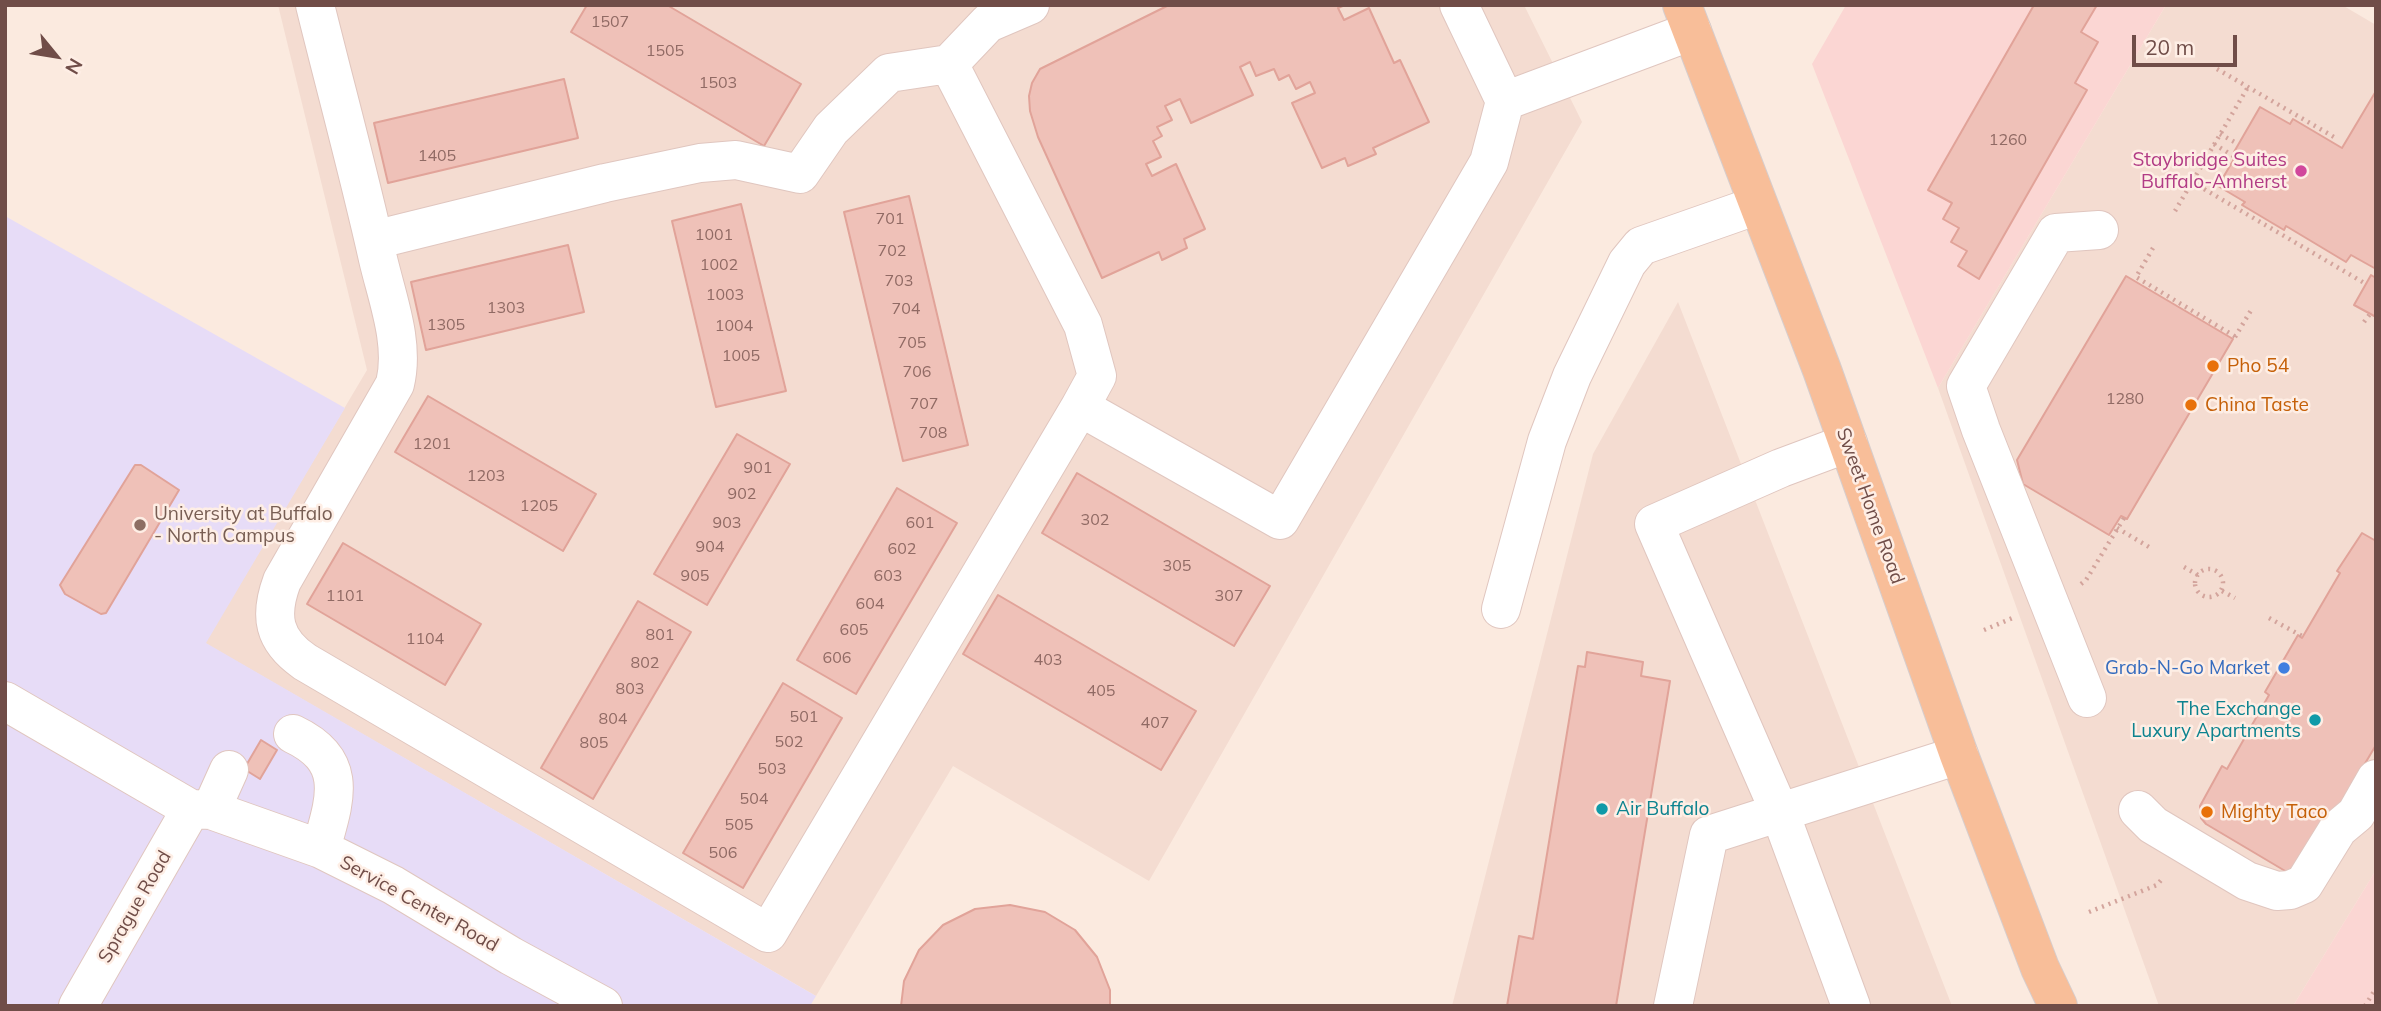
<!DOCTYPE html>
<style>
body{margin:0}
#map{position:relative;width:2381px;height:1011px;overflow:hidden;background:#fbeadf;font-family:Mulish,sans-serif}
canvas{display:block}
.frame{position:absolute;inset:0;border:7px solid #704d48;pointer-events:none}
.north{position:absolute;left:21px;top:21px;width:70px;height:70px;-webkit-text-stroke:5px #feeee5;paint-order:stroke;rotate:120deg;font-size:19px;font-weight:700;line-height:28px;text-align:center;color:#704d48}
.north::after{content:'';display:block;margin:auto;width:24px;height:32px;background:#704d48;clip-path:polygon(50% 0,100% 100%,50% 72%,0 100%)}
.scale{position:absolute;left:2132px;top:35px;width:105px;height:32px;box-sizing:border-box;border:4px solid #704d48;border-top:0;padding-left:9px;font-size:21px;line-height:24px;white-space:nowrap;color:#704d48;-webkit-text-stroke:5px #feeee5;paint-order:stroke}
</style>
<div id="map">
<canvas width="2381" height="1011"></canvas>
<div class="frame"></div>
<div class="north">N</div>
<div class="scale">20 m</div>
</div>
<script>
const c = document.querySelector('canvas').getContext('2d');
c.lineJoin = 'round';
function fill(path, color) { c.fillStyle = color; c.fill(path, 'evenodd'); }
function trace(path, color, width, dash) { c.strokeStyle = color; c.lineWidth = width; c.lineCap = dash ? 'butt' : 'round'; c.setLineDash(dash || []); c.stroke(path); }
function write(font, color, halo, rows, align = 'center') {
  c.font = font + ' Mulish,sans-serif'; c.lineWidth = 5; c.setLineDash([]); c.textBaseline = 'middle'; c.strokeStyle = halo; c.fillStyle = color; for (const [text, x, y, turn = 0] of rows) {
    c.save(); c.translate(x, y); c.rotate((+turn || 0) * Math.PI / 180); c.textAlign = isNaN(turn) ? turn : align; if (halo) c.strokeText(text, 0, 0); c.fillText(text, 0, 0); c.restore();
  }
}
const residential = new Path2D(`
 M278,5H1524L1582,122L1149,881L953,766L816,996L205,643L367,370Z
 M2166,5H2342L2376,25V870L2293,1006H2159L1938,388Z
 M1678,302L1952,1006H1452L1593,454Z`);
const commercial = new Path2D(`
 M1846,5H2166L1938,388L1812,64Z
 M2376,870V1006H2293Z`);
const education = new Path2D(`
 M5,216L345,408L206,643L816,996L810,1006H5Z`);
const building = new Path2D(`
 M587,5H667L801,84L764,146L571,32Z
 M1169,5H1345L1338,8L1344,20L1369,8L1394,63L1400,60L1429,122L1373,148L1376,154L1348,166L1345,158L1322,168L1292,103L1315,93L1310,82L1296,89L1289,75L1279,80L1274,69L1256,76L1250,62L1240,67L1253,95L1191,123L1180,99L1165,106L1172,120L1157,127L1162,136L1153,141L1161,157L1146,164L1152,176L1176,164L1205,229L1184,239L1187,248L1162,260L1159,252L1102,278L1038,137L1030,111L1029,96L1032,83L1040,69Z
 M2034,5H2097L2081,32L2098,42L2075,83L2087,90L1979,279L1958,266L1967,251L1951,242L1959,228L1943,219L1952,203L1928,190Z
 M564,79L578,138L388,183L374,123Z
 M2376,91V269L2351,255L2346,262L2286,226L2284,230L2242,205L2245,202L2218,186L2237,154L2234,152L2260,107L2290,124L2293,119L2342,148Z
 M909,196L968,445L903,461L844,212Z
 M741,204L786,391L716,407L672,221Z
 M568,245L584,312L426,350L411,282Z
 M2371,275L2376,278V317L2354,305Z
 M2126,276L2233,339L2127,519L2121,516L2109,535L2023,484L2017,460Z
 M428,396L596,494L563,551L395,452Z
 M737,434L790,464L707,605L654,574Z
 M135,465H141L179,490L106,613L101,614L65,594L60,585Z
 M1077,473L1270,586L1234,646L1042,533Z
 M897,488L957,523L856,694L797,660Z
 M2362,533L2376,541V745L2297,878L2206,824L2201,818L2200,806L2222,766L2227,769L2269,695L2265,692L2298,635L2302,638L2340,573L2337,571Z
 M343,543L481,624L445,685L307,604Z
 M998,595L1196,711L1161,770L963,654Z
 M638,601L691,632L593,799L541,768Z
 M1587,652L1643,662L1641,676L1670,681L1616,1006H1507L1519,936L1533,939L1578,666L1585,667Z
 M783,683L842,718L743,888L683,853Z
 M261,740L277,750L260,779L244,769Z
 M1010,905L1045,912L1075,930L1097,957L1110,990V1006H901L904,981L919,950L943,925L975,909Z`);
const path = new Path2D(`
 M2217,69L2334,137
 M2220,134L2238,144
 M2214,144L2235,157
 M2192,182L2366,284
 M2175,211L2248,87
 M2153,248L2136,277L2236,337
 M2364,322L2370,314
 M2235,337L2253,307
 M2117,528L2149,547
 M2184,567L2198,575
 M2195 583a14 14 0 1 1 28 0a14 14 0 1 1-28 0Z
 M2081,584L2086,580L2124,518
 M2222,591L2235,598
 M2269,618L2302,636
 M1984,630L2015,617
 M2089,912L2157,885L2162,879
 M2365,1006L2376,988`);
const minor = new Path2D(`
 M315,5C336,90 359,174 378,259C387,298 405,343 395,384L282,581C269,616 273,640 305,662L768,933L1080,407L1280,520L1489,162L1505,101L1459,5
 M949,64L1083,325L1097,376L1080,407
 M1505,101L1692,31
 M374,240L605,183L700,163L736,160L800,174L831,129L889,73L949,64L988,23L1030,5
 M1848,443L1781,468L1654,524L1780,813L1851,1006
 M1501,609L1547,441L1572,376L1627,263L1641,246L1758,205
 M2087,698L1981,430L1966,386L2056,233L2099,230
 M5,701L191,809L211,810L321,849L393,885L511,956L603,1006
 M293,734C350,761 335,799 321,849
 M211,810L229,770
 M2138,810L2153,825L2247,881L2277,891L2290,890L2304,884L2338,829L2356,814L2376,779
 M78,1006L191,809
 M1673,1006L1709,835L1959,755`);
const major = new Path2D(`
 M1682,5L1822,370L1959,755L2040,968L2058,1006`);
const markers = [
 [2301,171,7,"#d1479c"],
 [2213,366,7,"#e8710a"],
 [2191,405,7,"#e8710a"],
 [140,525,7,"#8d6e63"],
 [2284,668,7,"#3f7fe0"],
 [2315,720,7,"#0f9aa8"],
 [1602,809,7,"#0f9aa8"],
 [2207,812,7,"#e8710a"]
];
const numberNames = [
 ["1507",610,22],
 ["1505",665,51],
 ["1503",718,83],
 ["1260",2008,140],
 ["1405",437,156],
 ["701",890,219],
 ["1001",714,235],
 ["702",892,251],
 ["1002",719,265],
 ["703",899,281],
 ["1003",725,295],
 ["1303",506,308],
 ["704",906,309],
 ["1305",446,325],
 ["1004",734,326],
 ["705",912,343],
 ["1005",741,356],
 ["706",917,372],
 ["1280",2125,399],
 ["707",924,404],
 ["708",933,433],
 ["1201",432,444],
 ["901",758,468],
 ["1203",486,476],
 ["902",742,494],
 ["1205",539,506],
 ["302",1095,520],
 ["903",727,523],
 ["601",920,523],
 ["904",710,547],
 ["602",902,549],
 ["305",1177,566],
 ["905",695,576],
 ["603",888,576],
 ["1101",345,596],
 ["307",1229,596],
 ["604",870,604],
 ["605",854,630],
 ["801",660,635],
 ["1104",425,639],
 ["606",837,658],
 ["403",1048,660],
 ["802",645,663],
 ["803",630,689],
 ["405",1101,691],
 ["501",804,717],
 ["804",613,719],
 ["407",1155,723],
 ["502",789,742],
 ["805",594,743],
 ["503",772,769],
 ["504",754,799],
 ["505",739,825],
 ["506",723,853]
];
const hotelNames = [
 ["Staybridge Suites",2287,160],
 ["Buffalo-Amherst",2287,182]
];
const foodNames = [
 ["Pho 54",2227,366],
 ["China Taste",2205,405],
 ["Mighty Taco",2221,812]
];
const streetNames = [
 ["Sweet Home Road",1870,506,70],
 ["Service Center Road",419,904,29],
 ["Sprague Road",135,907,-60]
];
const educationNames = [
 ["University at Buffalo",154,514],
 ["- North Campus",154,536]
];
const shopNames = [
 ["Grab-N-Go Market",2270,668]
];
const cultureNames = [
 ["The Exchange",2301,709],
 ["Luxury Apartments",2301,731],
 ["Air Buffalo",1616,809,"left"]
];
fill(residential, '#f4dcd1');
fill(commercial, '#fbd6d3');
fill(education, '#e7dcf7');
fill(building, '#efc1b8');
trace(building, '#e1a399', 2);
trace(minor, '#e0c6bf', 40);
trace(major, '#d7cdcc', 40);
trace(path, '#d3a49c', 4.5, [2, 5]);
trace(minor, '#fff', 38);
trace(major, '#f8be99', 38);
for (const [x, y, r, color] of markers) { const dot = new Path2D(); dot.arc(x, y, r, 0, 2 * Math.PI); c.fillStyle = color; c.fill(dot); trace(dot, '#feeee5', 2.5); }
write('16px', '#906a64', null, numberNames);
write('19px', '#b23c85', '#feeee5', hotelNames, 'right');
write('19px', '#c56008', '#feeee5', foodNames, 'left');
write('19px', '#704d48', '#feeee5', streetNames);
write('19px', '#785e54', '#feeee5', educationNames, 'left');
write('19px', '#366cbe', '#feeee5', shopNames, 'right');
write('19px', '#0d838f', '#feeee5', cultureNames, 'right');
</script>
